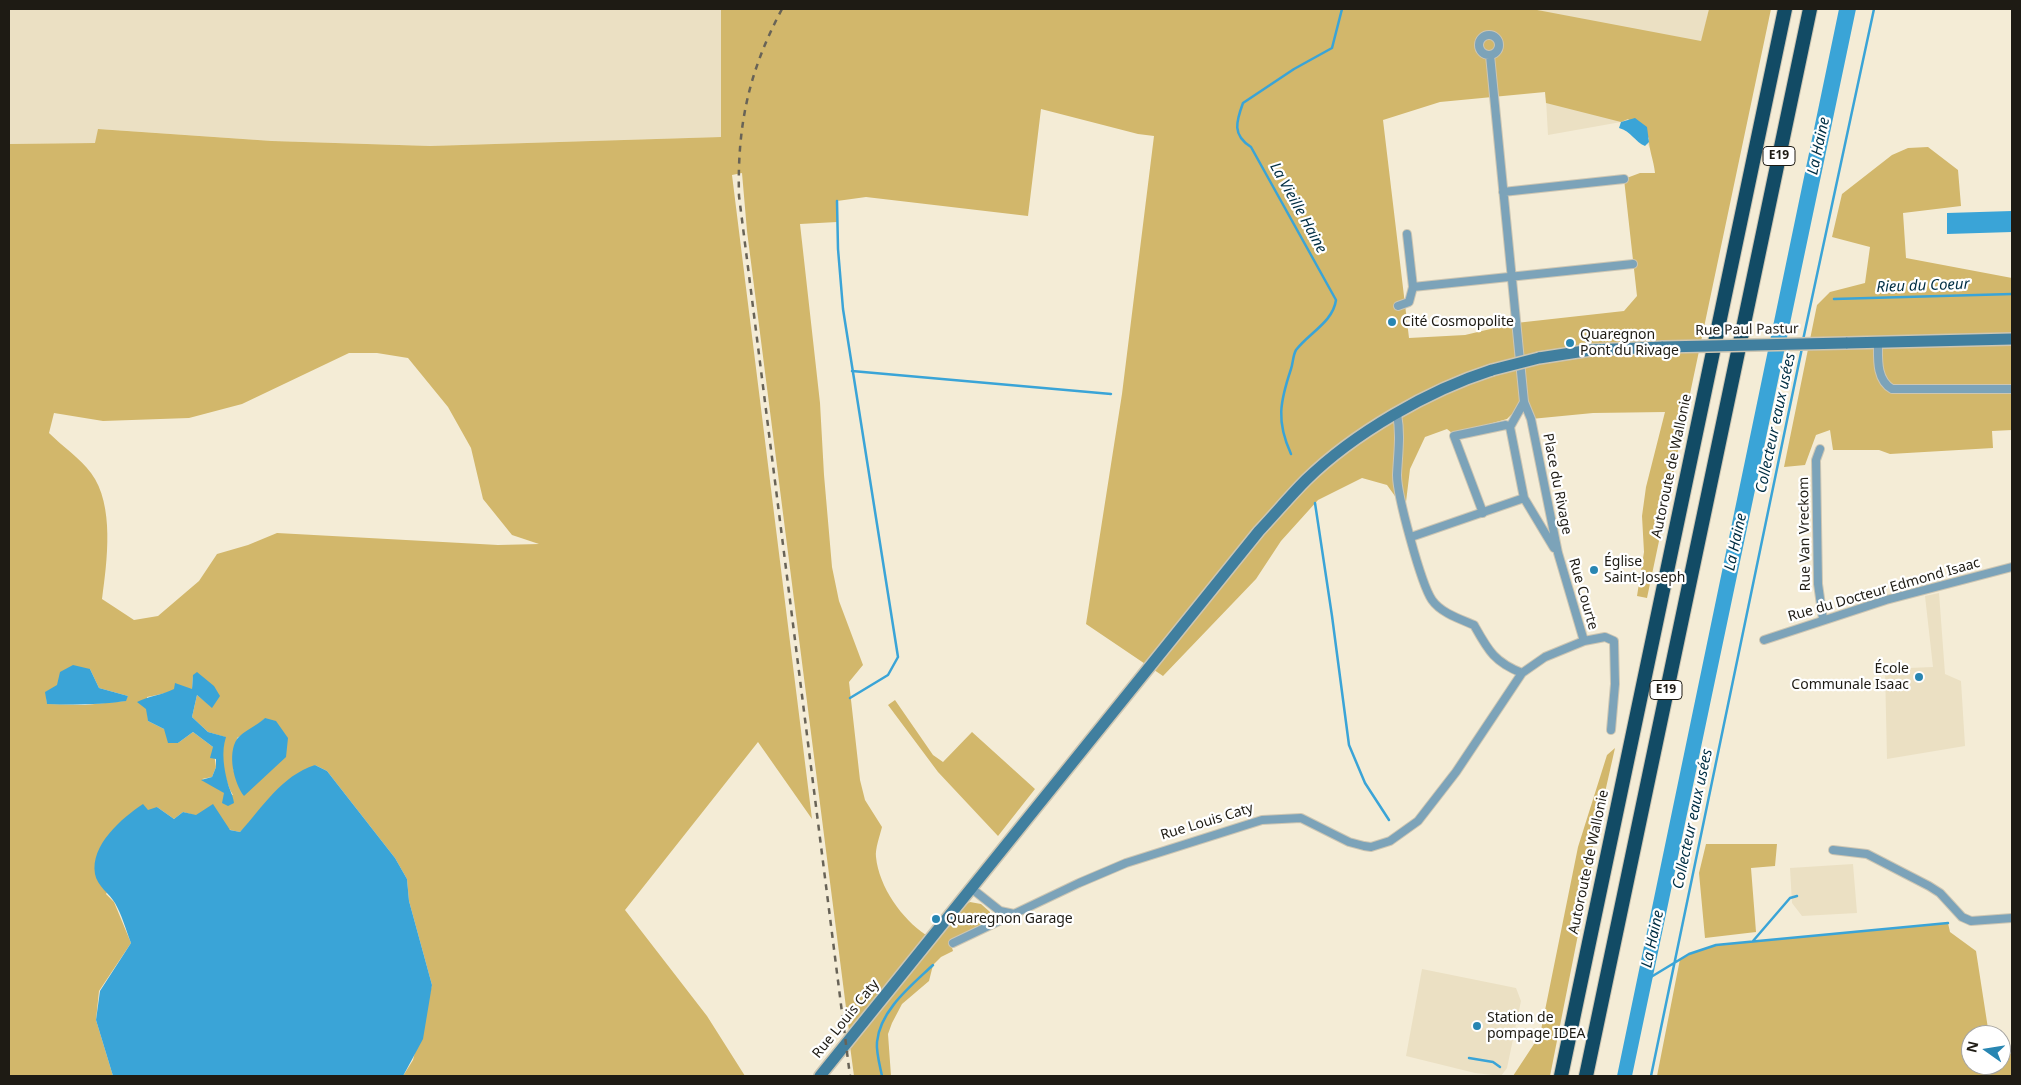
<!DOCTYPE html>
<meta charset="utf-8">
<style>
body{margin:0}
#map{position:relative;width:2021px;height:1085px;overflow:hidden;background:#f4ecd6;font-family:"Noto Sans",sans-serif}
canvas{display:block}
.frame{position:absolute;inset:0;border:10px solid #1e1b14;pointer-events:none}
.north{position:absolute;left:1961px;top:1025px;width:50px;height:50px;box-sizing:border-box;background:#fff;border:1px solid #a5a4a1;border-radius:50%;rotate:283deg;font-size:14px;font-weight:700;line-height:20px;text-align:center;color:#1e1b14}
.north::after{content:'';display:block;margin:auto;width:18px;height:22px;background:#2886b2;clip-path:polygon(50% 0,100% 100%,50% 72%,0 100%)}
</style>
<div id="map">
<canvas width="2021" height="1085"></canvas>
<div class="frame"></div>
<div class="north">N</div>
</div>
<script>
const c = document.querySelector('canvas').getContext('2d');
c.lineJoin = 'round';
function fill(path, color) { c.fillStyle = color; c.fill(path, 'evenodd'); }
function trace(path, color, width, dash) { c.strokeStyle = color; c.lineWidth = width; c.lineCap = dash ? 'butt' : 'round'; c.setLineDash(dash || []); c.stroke(path); }
function write(font, color, halo, rows, align = 'center') {
  c.font = font + ' "Noto Sans",sans-serif'; c.lineWidth = 4.5; c.setLineDash([]); c.textBaseline = 'middle'; c.strokeStyle = halo; c.fillStyle = color; for (const [text, x, y, turn = 0] of rows) {
    c.save(); c.translate(x, y); c.rotate((+turn || 0) * Math.PI / 180); c.textAlign = isNaN(turn) ? turn : align; if (halo) c.strokeText(text, 0, 0); c.fillText(text, 0, 0); c.restore();
  }
}
const built = new Path2D(`
 M9,9H795L721,137L430,146L272,141L99,129L96,143L9,144Z
 M1532,9H1709L1702,41L1653,154L1648,145L1621,122L1548,135L1541,11Z
 M1939,593L1945,674L1961,681L1965,746L1887,759L1885,669L1933,667L1925,596Z
 M1853,864L1857,913L1802,916L1792,903L1790,868Z
 M1422,969L1516,988L1521,1001L1507,1068L1501,1076L1475,1073L1406,1056Z`);
const green = new Path2D(`
 M721,9H1532L1701,41L1709,9H1771L1647,598L1637,596L1644,552L1642,516L1646,487L1665,412L1593,413L1531,419L1524,402L1507,419L1453,434L1447,429L1425,437L1410,469L1406,502L1400,503L1387,485L1362,478L1318,500L1281,541L1256,579L1163,676L1086,624L1122,394L1154,136L1138,134L1041,109L1028,216L866,197L837,201V222L800,224L820,403L824,475L832,567L839,601L863,665L849,682L860,780L865,800L882,827C880,835 875,849 876,857C879,887 902,919 926,935L849,1031L747,231L742,173L732,175L812,819L758,742L625,910L707,1016L745,1076H403L413,1060L432,985L409,901L407,879L395,858L327,771L315,765L240,832C220,829 203,816 183,812L174,819L157,807L106,894L114,902L131,943L99,991L96,1020L113,1076H9V144L95,143L98,129L272,141L430,146L721,137ZM1545,92L1546,103L1621,122L1628,119L1649,138C1648,147 1654,161 1655,173H1640L1624,179L1637,296L1624,311L1516,323L1465,335L1409,338L1383,120L1440,102ZM349,353H377L408,358L448,407L471,448L483,499L512,535L539,544L498,545L277,533L248,545L217,554L199,581L158,616L134,620L102,599C107,562 115,505 91,473C80,458 62,446 49,433L54,413L103,421L189,418L242,404ZM90,669L99,688L128,696L125,701L85,705L47,704L46,692ZM193,676L214,702L212,707L197,695L192,717L208,732L225,737C220,755 224,780 233,795L225,793L202,779L212,777L216,767L213,747L193,732L178,743L164,729L148,721L147,697C165,694 174,689 192,689ZM265,718L233,771L237,738L258,725Z
 M1928,147L1958,170L1961,206L1903,213L1906,258L2012,278V430L1992,431L1993,448L1890,454L1879,450H1833L1830,430L1816,435L1805,465L1784,467L1817,305L1830,292L1865,283L1870,247L1832,237L1842,194L1892,155L1908,148Z
 M895,700L933,755L943,762L972,732L1035,789L998,836L938,772L888,705Z
 M1615,748L1592,850L1594,854L1550,1076H1513L1540,1035L1578,847L1607,755Z
 M1706,844H1777L1775,866L1751,868L1756,932L1705,938L1699,873Z
 M970,902L981,904L990,912V921L950,941L953,951L941,957L933,965L929,981L902,1004L892,1023L888,1034L891,1076H854L850,1046L965,905Z
 M1948,923L1950,932L1976,951L1989,1035H1971V1065H2001V1058L2012,1053V1076H1657L1680,959L1702,949L1716,945Z`);
const water = new Path2D(`
 M1839,9H1856L1632,1076H1617Z
 M1635,118L1647,127L1649,142L1645,146C1635,142 1631,131 1619,128L1621,122Z
 M2012,211V232L1947,234V213Z
 M73,665L90,669L99,688L128,696L126,701C99,705 73,705 47,704L45,692L57,685L60,672Z
 M197,672L214,686L220,696L212,708L197,695L192,717L208,732L226,737C221,752 224,769 228,784C230,791 233,795 234,803L228,806L222,803L224,793L201,780L212,777L216,767V759L210,758L213,747L193,732L178,743H168L164,729L148,721L146,709L137,702C149,696 162,695 174,689L175,683L192,689L193,675Z
 M265,718L276,721L288,738L286,757L244,796C234,783 227,754 237,739C243,731 257,726 265,718Z
 M315,765L327,771L395,858L407,879L409,901L432,985L423,1039L403,1076H113L96,1020L100,991L131,943C126,930 122,915 115,903C110,894 97,886 95,874C90,845 122,818 143,804L148,810L157,807L174,819L183,812L196,815L213,804L230,830L240,832C263,807 281,776 315,765Z`);
const stream = new Path2D(`
 M837,201L838,249L843,309L898,657L888,675L850,698
 M1834,299L2012,294
 M1803,340L1874,9
 M852,371L1111,394
 M1291,454C1276,421 1280,402 1291,369C1293,363 1293,355 1296,350C1309,333 1333,322 1336,300L1251,147C1232,135 1236,122 1243,103L1294,69L1332,48L1342,9
 M1315,503L1332,616L1349,745L1365,783L1389,820
 M1753,941L1790,898L1797,896
 M1651,977L1689,954L1716,945L1948,923
 M1469,1058L1493,1062L1500,1067
 M882,1076C880,1066 876,1052 877,1042C880,1010 912,985 933,965
 M1651,1076L1802,348`);
const minor = new Path2D(`
 M1479 45a10 10 0 1 1 20 0a10 10 0 1 1-20 0Z
 M1490,55L1524,402L1531,419L1558,553L1584,641
 M1503,192L1624,179
 M1407,234L1413,287
 M1398,306L1409,302L1413,287L1633,264
 M1878,343C1878,358 1876,380 1892,389H2012
 M1397,414C1401,435 1398,453 1397,475C1397,495 1421,584 1432,600C1441,613 1460,619 1474,625C1488,650 1494,662 1522,673
 M1510,427L1524,402
 M1820,449L1816,460L1818,584L1823,619
 M1483,513L1454,436L1506,425L1510,427L1524,498L1554,548
 M1411,537L1524,498
 M1764,640L1886,600L2012,567
 M1833,850L1867,854L1929,886L1940,893L1962,917L1971,921L2012,918
 M971,888L1000,911L1014,914
 M953,943L1079,883L1126,863L1262,820L1301,818L1349,842L1364,846L1371,847L1390,841L1418,821L1456,772L1522,673L1545,657L1584,641L1605,637L1614,641L1615,684L1611,730`);
const secondary = new Path2D(`
 M1846,343L2012,339
 M1539,358L1591,350L1663,347
 M820,1076L1259,531C1275,514 1290,496 1306,480C1354,433 1429,390 1492,370`);
const motorway = new Path2D(`
 M1561,1076L1785,9
 M1586,1076L1810,9`);
const rail = new Path2D(`
 M782,9C749,71 737,125 739,196L850,1076`);
const secondaryBridge = new Path2D(`
 M1663,347L1846,343
 M1492,370L1539,358`);
const markers = [
 [1392,322,5,"#2886b2"],
 [1570,343,5,"#2886b2"],
 [1594,570,5,"#2886b2"],
 [1919,677,5,"#2886b2"],
 [936,919,5,"#2886b2"],
 [1477,1026,5,"#2886b2"]
];
const shields = [
 [1779,156,32],
 [1666,690,32]
];
const shieldNames = [
 ["E19",1779,156],
 ["E19",1666,690]
];
const poiNames = [
 ["Cité Cosmopolite",1402,322],
 ["Quaregnon",1580,335],
 ["Pont du Rivage",1580,351],
 ["Église",1604,562],
 ["Saint-Joseph",1604,578],
 ["École",1909,669,"right"],
 ["Communale Isaac",1909,685,"right"],
 ["Quaregnon Garage",946,919],
 ["Station de",1487,1018],
 ["pompage IDEA",1487,1034]
];
const streetNames = [
 ["Rue Paul Pastur",1747,330,-1],
 ["Autoroute de Wallonie",1672,466,-78],
 ["Place du Rivage",1557,484,79],
 ["Rue Van Vreckom",1805,534,-91],
 ["Rue du Docteur Edmond Isaac",1884,590,-16],
 ["Rue Courte",1583,594,74],
 ["Rue Louis Caty",1207,822,-17],
 ["Autoroute de Wallonie",1589,862,-78],
 ["Rue Louis Caty",846,1019,-51]
];
const waterNames = [
 ["La Haine",1819,146,-78],
 ["La Vieille Haine",1298,208,61],
 ["Rieu du Coeur",1923,286,-2],
 ["Collecteur eaux usées",1776,423,-78],
 ["La Haine",1736,542,-78],
 ["Collecteur eaux usées",1693,819,-78],
 ["La Haine",1653,939,-78]
];
fill(built, '#ebe0c3');
fill(green, '#d2b76b');
fill(water, '#3aa4d7');
trace(stream, '#3aa4d7', 2.5);
trace(minor, '#cdc6b3', 10);
trace(secondary, '#cdc6b3', 14);
trace(motorway, '#cdc6b3', 16);
trace(minor, '#7ca3b9', 8);
trace(secondary, '#407f9f', 11);
trace(motorway, '#124b65', 14);
trace(rail, '#686357', 2.5, [6, 6]);
trace(secondaryBridge, '#cdc6b3', 14, []);
trace(secondaryBridge, '#407f9f', 11);
for (const [x, y, r, color] of markers) { const dot = new Path2D(); dot.arc(x, y, r, 0, 2 * Math.PI); c.fillStyle = color; c.fill(dot); trace(dot, '#fff', 2); }
for (const [x, y, w] of shields) { const box = new Path2D(); box.roundRect(x - w / 2, y - 9.5, w, 19, 4); c.fillStyle = '#fff'; c.fill(box); trace(box, '#1e1b14', 1); }
write('bold 12px', '#1e1b14', null, shieldNames);
write('14px', '#1e1b14', '#fff', poiNames, 'left');
write('14px', '#1e1b14', '#fff', streetNames);
write('italic 15px', '#002e43', '#fff', waterNames);
</script>
